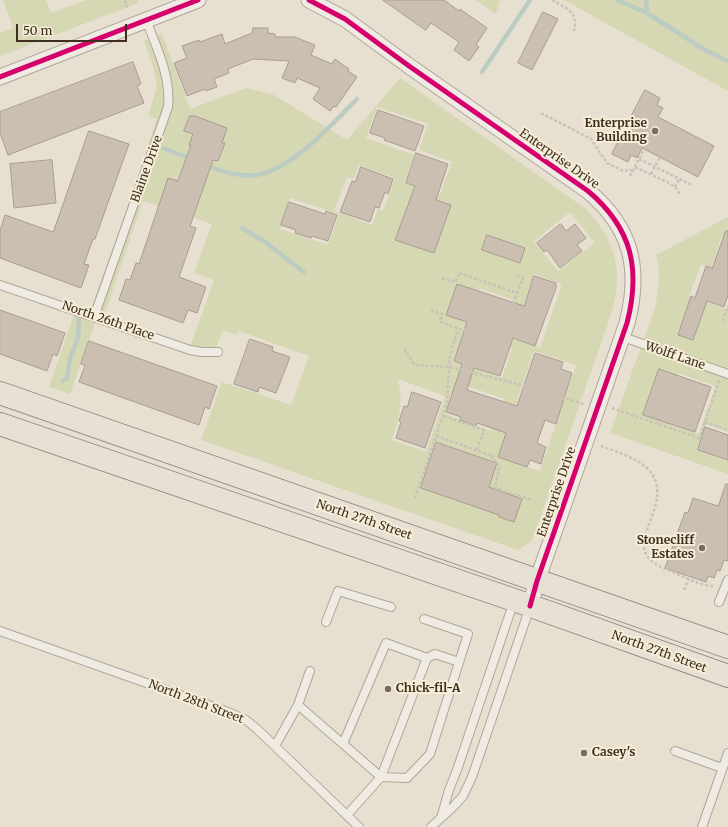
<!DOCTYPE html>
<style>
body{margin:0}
#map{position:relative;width:728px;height:827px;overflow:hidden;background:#e7e0d1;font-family:Merriweather,serif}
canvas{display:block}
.scale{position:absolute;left:16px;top:24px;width:111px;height:18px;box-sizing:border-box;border:2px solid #3d2e20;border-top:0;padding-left:5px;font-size:12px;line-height:14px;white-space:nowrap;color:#3d2e20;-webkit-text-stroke:3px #f7eed8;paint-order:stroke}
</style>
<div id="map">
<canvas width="728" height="827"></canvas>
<div class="scale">50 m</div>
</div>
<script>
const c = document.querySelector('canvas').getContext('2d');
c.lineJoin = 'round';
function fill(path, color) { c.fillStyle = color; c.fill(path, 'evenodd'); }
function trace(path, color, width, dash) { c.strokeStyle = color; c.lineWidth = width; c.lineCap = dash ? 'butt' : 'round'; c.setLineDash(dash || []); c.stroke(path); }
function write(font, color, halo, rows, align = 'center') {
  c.font = font + ' Merriweather,serif'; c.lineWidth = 4; c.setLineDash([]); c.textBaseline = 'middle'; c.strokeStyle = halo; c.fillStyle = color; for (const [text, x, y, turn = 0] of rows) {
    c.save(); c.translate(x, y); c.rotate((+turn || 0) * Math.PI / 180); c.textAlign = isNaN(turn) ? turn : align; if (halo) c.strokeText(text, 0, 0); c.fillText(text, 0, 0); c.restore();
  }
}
const green = new Path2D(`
 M3,0H46L51,13L86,0H137L138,3L0,56V33L13,28Z
 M476,0H500L496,14Z
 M564,0H728V91Z
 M162,34L190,109L246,88L274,95L347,140L400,78L586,209C615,240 624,270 612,312L532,541L518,550L201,440L222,382L291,405L309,356L239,331L237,335L223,330L213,355L190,347L214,280L194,273L212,224L143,201L103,319L97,317L70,394L49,387L76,309L89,314L131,197L157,119L148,116L157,87L154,69L144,41ZM377,107L428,124L419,150L452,162L440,195L404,183L414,155L366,138ZM359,165L395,178L383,211L378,209L372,225L334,211L347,177L354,179ZM290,198L339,214L328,245L280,229ZM570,212L595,243L558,271L534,241ZM534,274L562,284L540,348L512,338ZM480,288L513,300L501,336L467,324ZM463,332L512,348L502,378L453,362ZM534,351L576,365L540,471L498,457ZM398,379L445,396L426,452L392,440C397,424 403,408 400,391C400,387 398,382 398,379ZM456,382L504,399L492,431L445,414ZM435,441L497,462L489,487L427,466Z
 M728,217V238L722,236L711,268L701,264L689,296L726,309L728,304V432L706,424L697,450L728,461V474L610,433L655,308C659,288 661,275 656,255ZM678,373L716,386L699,434L661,421Z`);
const stream = new Path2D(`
 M617,0L647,13L705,50L728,61
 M646,0L647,13
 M482,72L530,0
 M163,148L191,159
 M205,165C221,171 238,177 256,175C291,171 333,123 357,99
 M242,228L265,242L304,272
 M63,381L67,378L70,358L78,338L79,319`);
const building = new Path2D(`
 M383,0H444L459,11L460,9L487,28L476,45L479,47L469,61L454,50L459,42L431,23L426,30Z
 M543,12L558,19L532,70L518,63Z
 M253,28H268V33L275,34V37H295L315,45L311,55L332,64L335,59L349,69L348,71L357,77L336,107L334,106L330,111L313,99L320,88L297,78L295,83L282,78L289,61L253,59L228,69L229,73L214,79L217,87L206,91L205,89L187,96L174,63L187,58L182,46L199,40L200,42L222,34L225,44L252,33Z
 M133,62L141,84L137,86L144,103L8,155L0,133V112Z
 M645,90L660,98L657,105L663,108L658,117L714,146L698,177L642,148L637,158L631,155L628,162L612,154Z
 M378,110L424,126L415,151L384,140L385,138L370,133Z
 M190,116H195L227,128L222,143H225L218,161L213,160L190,226L196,228L179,277L206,287L197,313L188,310L183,323L119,300L126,279L130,280L136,263L139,264L168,178L178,181L188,153L191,145H189L193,134L184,131Z
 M89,131L129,144L95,239H93L84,264L89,265L81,288L0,258V231L5,215L53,232Z
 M416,153L448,164L436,200L451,205L434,253L395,240L415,186L406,183Z
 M52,160L56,203L14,208L10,164Z
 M361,167L393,179L388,194L385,192L379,208L375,207L370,222L340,212L352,181L355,182Z
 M289,202L325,214L326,211L337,215L328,241L312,236L311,238L295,233L296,230L281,225Z
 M561,224L566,231L575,224L586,238L577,245L582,251L560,268L547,250L544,252L537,243Z
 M726,231H728V295L724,307L707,301L693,340L678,335L691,296L695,298L706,266L712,268Z
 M487,235L525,248L520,263L482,250Z
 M534,276L556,283V288L535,346L513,338L500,376L474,368L467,390L517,406L535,353L563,362L561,369L572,373L556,424L545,420L537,443L546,447L541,464L530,460L527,467L498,457L506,433L477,423L476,426L460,420L461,417L446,412L462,364L454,361L467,322L446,315L457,284L524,306Z
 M0,310L65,333L57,356L53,354L47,371L0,354Z
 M250,339L273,347L272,351L290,357L276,393L259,387L258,392L234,384Z
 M89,341L217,386L209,409L205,407L199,425L79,382L85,365L81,364Z
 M659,369L711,387L695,432L643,415Z
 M412,392L441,402L425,448L396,438L401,422L399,421L404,406L407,407Z
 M705,427L728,435V460L698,450Z
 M436,442L497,463L489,487L522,499L514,522L499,517V515L421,488Z
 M726,484H728V561L724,560L720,571L717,570L714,578L708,576L706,582L665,568L685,512L688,513L693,498L718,506Z`);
const path = new Path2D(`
 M125,0L128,9
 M552,0C566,8 579,12 574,31
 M541,113L591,139L607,163L623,171L633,170
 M639,159L690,184L691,181
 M635,167L671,184L677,189L680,195
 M651,174L660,157
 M630,176L644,149
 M675,187L679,179
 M442,278L456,282L459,273L517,293L523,278L517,276
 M431,310L442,314L440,322L500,343L517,293
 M723,321L728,306
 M404,349L415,365L450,367L518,384L584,404
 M612,408L699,438L719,381
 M444,416L484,430L477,450
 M705,422L728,430
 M436,436L493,456L492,458L497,462L499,469L495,488L532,500
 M601,446C617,452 635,457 648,469C675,497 633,534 647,556C652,564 665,569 673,572C684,577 702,586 713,586
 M415,498L447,403L450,355L458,329
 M684,590L689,577`);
const lane = new Path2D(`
 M0,285L190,350L202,352H218
 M94,317L168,107C171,77 157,48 146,20
 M623,337L728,374
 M719,602L728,580
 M326,622L338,591L391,607
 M0,631L228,712L246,720L257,729L359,827
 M427,658L435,654L459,662
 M298,705L343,744L386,643L427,658L381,777L347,815
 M343,744L381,777L407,778L430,754L468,634L424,619
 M275,746L298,705L310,671
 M675,751L722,768
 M441,818L449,790L457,770L514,601
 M431,827L453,807L463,796L472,777L530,607
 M702,827L728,753`);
const street = new Path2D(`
 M309,0L345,19L409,66L588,191C632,228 641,269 627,323L537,581L530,606
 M0,77L198,0`);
const primary = new Path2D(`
 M0,393L728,647
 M0,424L514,600L728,676`);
const cycleway = new Path2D(`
 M309,0L345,19L409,66L588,191C632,228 641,269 627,323L537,581L530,606
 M0,77L198,0`);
const markers = [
 [655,131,4,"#786c5e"],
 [702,548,4,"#786c5e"],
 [388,689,4,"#786c5e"],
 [584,753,4,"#786c5e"]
];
const poiNames = [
 ["Enterprise",647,124],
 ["Building",647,138],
 ["Stonecliff",694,541],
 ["Estates",694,555],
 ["Chick-fil-A",396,689,"left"],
 ["Casey's",592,753,"left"]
];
const streetNames = [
 ["Enterprise Drive",559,159,35],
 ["Blaine Drive",147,169,-70],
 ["North 26th Place",108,321,19],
 ["Wolff Lane",675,356,19],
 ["Enterprise Drive",557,492,-71],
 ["North 27th Street",364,520,19],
 ["North 27th Street",659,652,20],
 ["North 28th Street",196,702,21]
];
fill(green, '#d6d7b3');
trace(stream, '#bcccc2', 4.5);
fill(building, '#cbbfb2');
trace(building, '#a89c90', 1);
trace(lane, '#ada599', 10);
trace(street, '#ada599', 17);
trace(primary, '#928b80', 24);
trace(path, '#c8c2b9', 2.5, [3, 2]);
trace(lane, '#efebe3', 8);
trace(street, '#efebe3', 15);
trace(primary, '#e6e1d4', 22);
trace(cycleway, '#d6006c', 5);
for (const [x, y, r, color] of markers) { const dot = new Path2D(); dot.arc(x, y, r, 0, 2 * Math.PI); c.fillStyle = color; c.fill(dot); trace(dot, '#f7eed8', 1.5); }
write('bold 12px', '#3d2e20', '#f7eed8', poiNames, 'right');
write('12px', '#3d2e20', '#f7eed8', streetNames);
</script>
